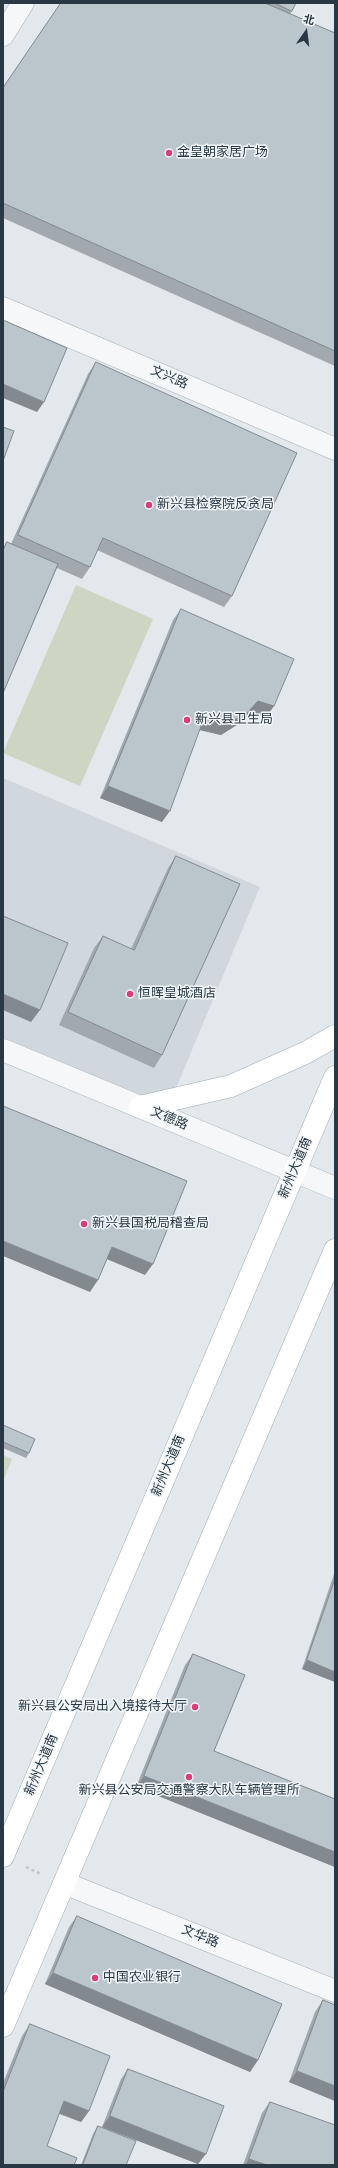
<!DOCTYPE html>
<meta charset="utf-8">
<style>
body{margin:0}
#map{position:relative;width:338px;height:2168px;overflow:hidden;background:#e2e8eb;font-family:"Nunito Sans","Noto Sans SC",sans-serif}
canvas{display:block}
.frame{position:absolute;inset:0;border:4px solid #283945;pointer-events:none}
.north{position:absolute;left:286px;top:12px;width:40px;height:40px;-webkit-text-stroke:3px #f2f6f8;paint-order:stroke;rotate:14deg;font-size:11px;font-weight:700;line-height:16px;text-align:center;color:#283945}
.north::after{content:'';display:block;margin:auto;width:14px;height:18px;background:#283945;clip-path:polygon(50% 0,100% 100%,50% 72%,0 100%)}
</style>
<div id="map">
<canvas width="338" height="2168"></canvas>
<div class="frame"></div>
<div class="north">北</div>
</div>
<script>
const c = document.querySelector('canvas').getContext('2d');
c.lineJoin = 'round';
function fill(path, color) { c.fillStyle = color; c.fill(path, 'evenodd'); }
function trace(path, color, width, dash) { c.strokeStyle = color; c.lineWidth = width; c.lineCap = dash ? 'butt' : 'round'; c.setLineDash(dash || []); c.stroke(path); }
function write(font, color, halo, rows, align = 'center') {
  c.font = font + ' "Nunito Sans","Noto Sans SC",sans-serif'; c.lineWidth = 3; c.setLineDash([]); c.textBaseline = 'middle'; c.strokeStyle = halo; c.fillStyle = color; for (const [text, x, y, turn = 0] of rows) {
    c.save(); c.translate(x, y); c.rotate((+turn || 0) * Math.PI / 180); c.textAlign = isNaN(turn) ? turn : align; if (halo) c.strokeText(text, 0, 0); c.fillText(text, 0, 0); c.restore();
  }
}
const built = new Path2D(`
 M3,778L260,887L164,1117L3,1050Z`);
const green = new Path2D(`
 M76,585L153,619L80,786L3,753Z
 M3,1455L12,1459L3,1481Z`);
const path = new Path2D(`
 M26,1867L41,1874`);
const street = new Path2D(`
 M3,35L23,3
 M3,308L335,449
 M3,1050L335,1188
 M64,1883L335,1991`);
const primary = new Path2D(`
 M140,1107L231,1086L305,1053L335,1036
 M3,1856L335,1077
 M3,2026L335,1250`);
const wall = new Path2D(`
 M61,3H296L290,14L335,33V366L3,218V88Z
 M96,362L232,596L224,607L97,550L90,567L82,579L57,568L3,693V548L7,542L11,544L88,374Z
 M181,609L274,706L266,717L250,713L240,723L221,735L199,730L162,822L100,798L173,620Z
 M176,856L162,1055L154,1068L59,1025L94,948L103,936L131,949L168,868Z
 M3,1425L29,1453L26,1458L3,1448Z
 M335,1571V1682L302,1669Z
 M193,1654L214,1751L335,1799V1867L136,1787L185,1665Z
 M77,1916L258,2060L250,2072L45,1984L69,1927Z
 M323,2000L335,2005V2101L289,2082L315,2012Z
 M30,2024L89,2111L81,2122L59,2114L3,2165V2083L22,2036Z
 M128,2069L198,2164L102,2127L121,2079Z
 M270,2102L335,2165H243L262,2113Z
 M98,2126L126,2165H81L93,2134Z`);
const shadedWall = new Path2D(`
 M3,384L44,402L37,412L3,398Z
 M258,701L274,706L266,717L250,713L240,723L221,735L196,729L204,718Z
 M108,786L170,811L162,822L100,798Z
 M3,994L40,1010L31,1022L3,1010Z
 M3,1241L98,1280L90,1292L3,1256Z
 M112,1247L153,1264L145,1275L104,1258Z
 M307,1660L335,1672V1682L302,1669Z
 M144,1776L335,1852V1867L136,1787Z
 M53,1973L258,2060L250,2072L45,1984Z
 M297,2071L335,2086V2101L289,2082Z
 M64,2101L89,2111L81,2122L56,2112Z
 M110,2116L206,2154L198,2164L102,2127Z
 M249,2159L267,2165H245Z`);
const building = new Path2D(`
 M61,3H265L335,33V351L3,203V88Z
 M275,3H296L292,11Z
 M3,320L67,348L44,402L3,384Z
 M96,362L297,453L232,596L103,538L90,567L18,535Z
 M3,427L14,431L3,461Z
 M7,542L58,564L3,693V551Z
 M181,609L294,659L274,706L258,701L248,712L229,723L204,718L170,811L108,786Z
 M176,856L240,884L162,1055L68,1012L103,936L134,950Z
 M3,916L68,943L40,1010L3,994Z
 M3,1106L187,1181L153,1264L112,1247L98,1280L3,1241V1192L4,1191L3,1190Z
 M3,1425L35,1439L29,1453L3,1442Z
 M335,1579V1672L307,1660Z
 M193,1654L245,1675L214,1751L335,1799V1852L144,1776Z
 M77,1916L282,2004L258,2060L53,1973Z
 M323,2000L335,2005V2086L297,2071Z
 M30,2024L110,2056L89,2111L64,2101L47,2146L77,2158L74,2165H3V2092Z
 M128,2069L224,2106L206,2154L110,2116Z
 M270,2102L335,2125V2165H267L249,2159Z
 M98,2126L136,2141L126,2165H83Z`);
const markers = [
 [169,153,4,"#da3e79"],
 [149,505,4,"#da3e79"],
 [187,720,4,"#da3e79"],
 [130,994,4,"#da3e79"],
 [84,1224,4,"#da3e79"],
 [195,1707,4,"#da3e79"],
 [189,1777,4,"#da3e79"],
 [95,1978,4,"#da3e79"]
];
const poiNames = [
 ["金皇朝家居广场",177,153],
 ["新兴县检察院反贪局",157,505],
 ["新兴县卫生局",195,720],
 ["恒晖皇城酒店",138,994],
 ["新兴县国税局稽查局",92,1224],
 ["新兴县公安局出入境接待大厅",187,1707,"right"],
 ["新兴县公安局交通警察大队车辆管理所",189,1791,"center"],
 ["中国农业银行",103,1978]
];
const streetNames = [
 ["文兴路",169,378,23],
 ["文德路",169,1119,23],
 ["新州大道南",296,1168,-67],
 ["新州大道南",169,1466,-67],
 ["新州大道南",42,1765,-67],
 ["文华路",200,1937,22]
];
fill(built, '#d0d8de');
fill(green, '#ccd6c2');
trace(street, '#a6b0b6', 23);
trace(primary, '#a0afb8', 23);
trace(path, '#c0c6ca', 2.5, [3, 3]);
trace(street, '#f5f7f9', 22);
trace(primary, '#fff', 22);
fill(wall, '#a1a9af');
fill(shadedWall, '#838a8f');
fill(building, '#bbc5cc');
trace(building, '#838a8f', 1);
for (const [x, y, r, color] of markers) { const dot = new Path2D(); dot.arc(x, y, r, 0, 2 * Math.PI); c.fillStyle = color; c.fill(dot); trace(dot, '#f2f6f8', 1.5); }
write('13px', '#283945', '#f2f6f8', poiNames, 'left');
write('13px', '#283945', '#f2f6f8', streetNames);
</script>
